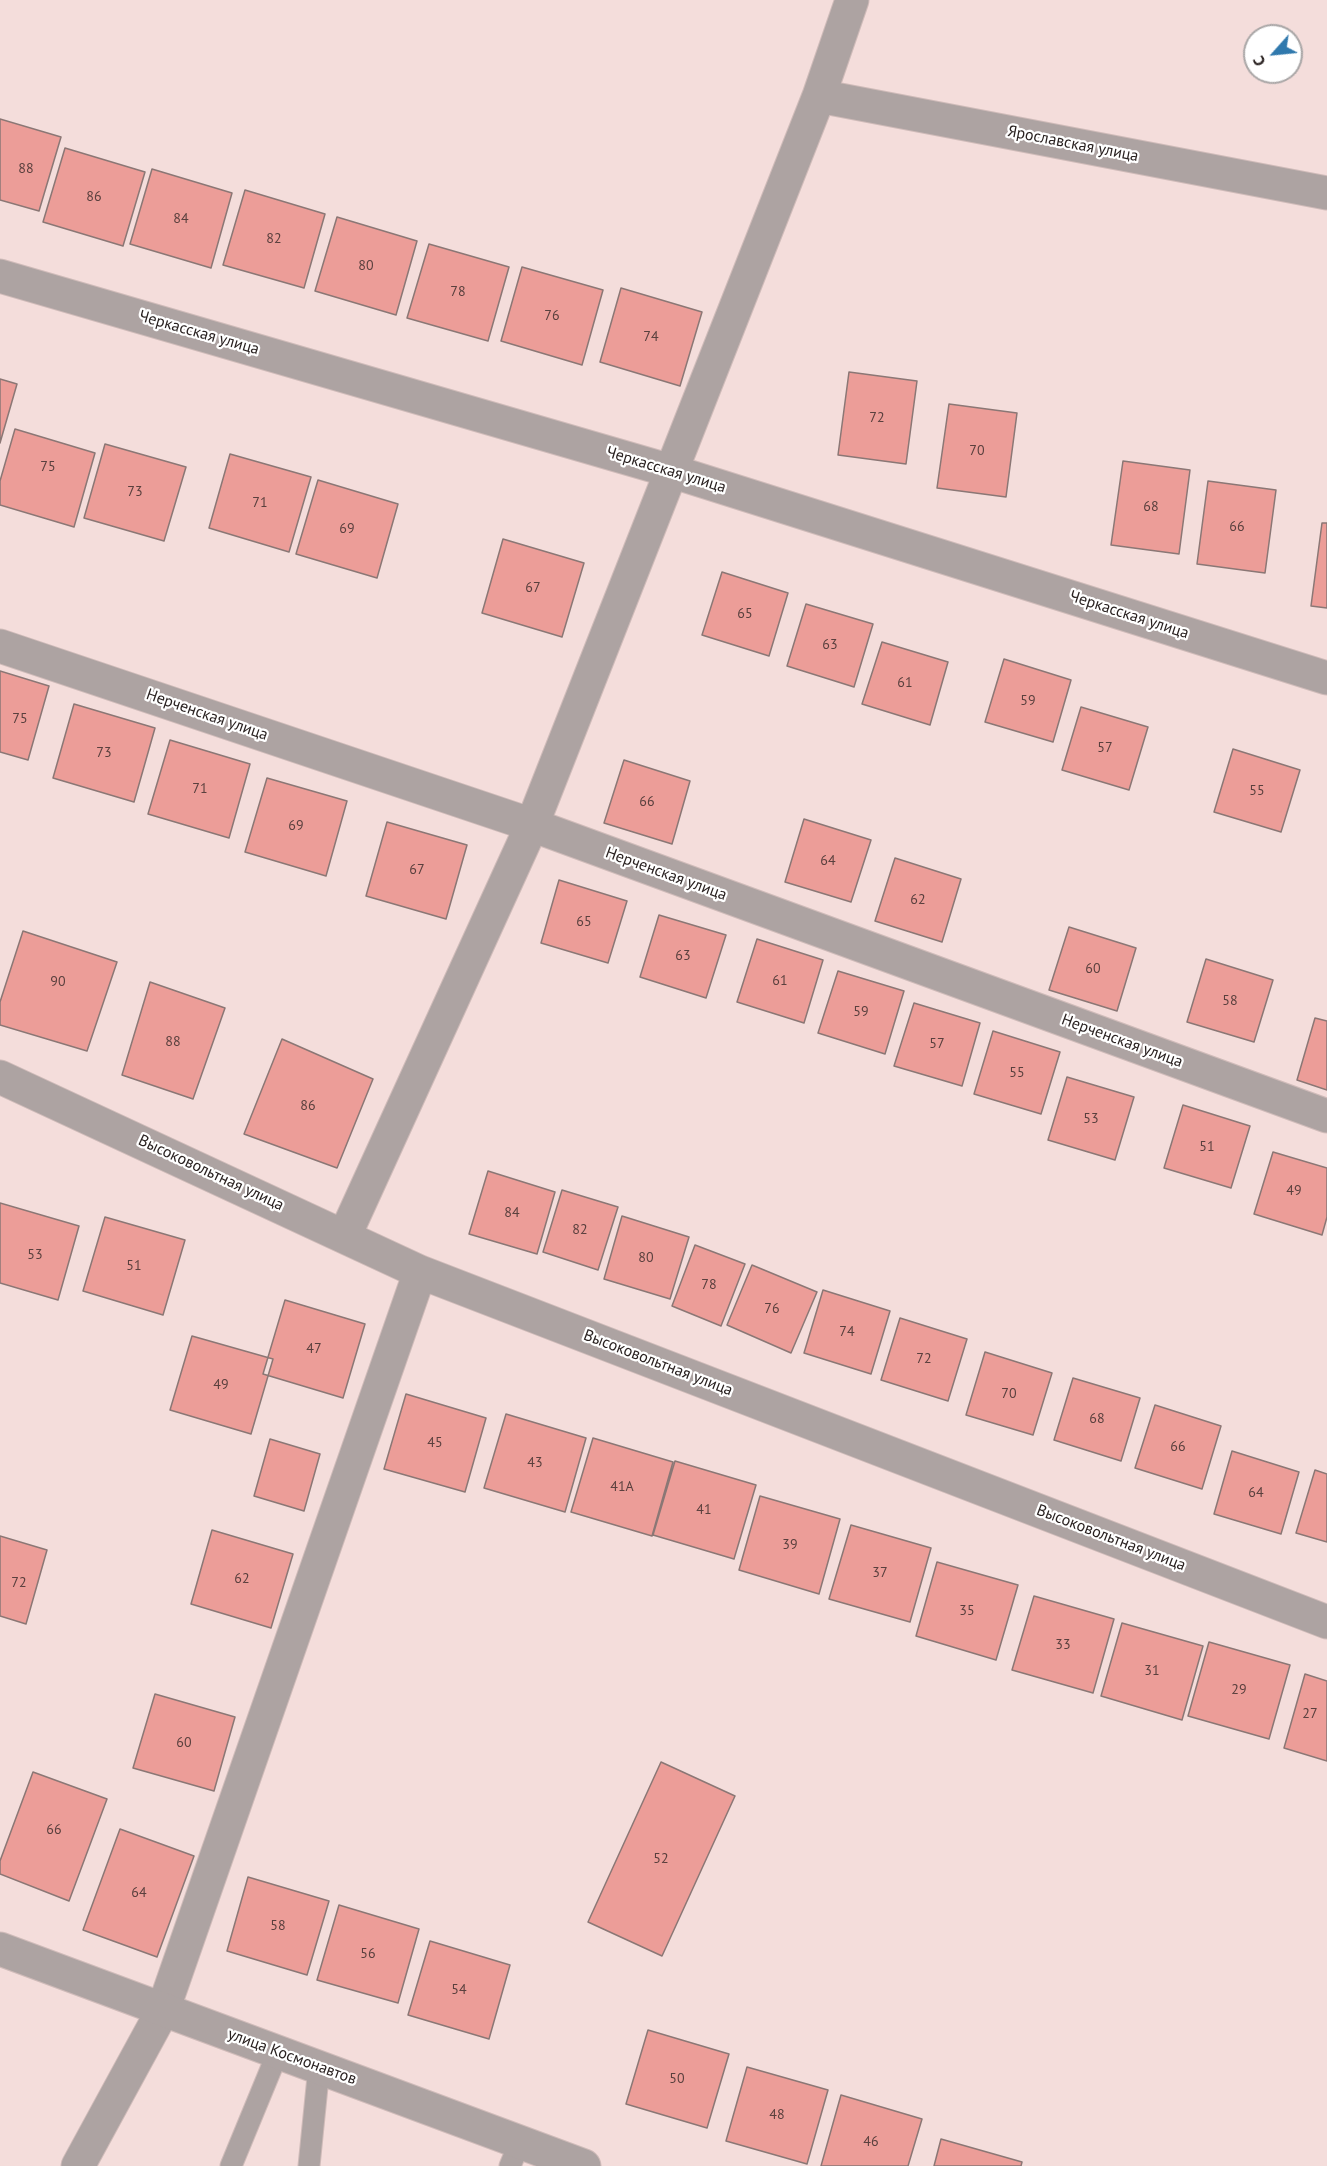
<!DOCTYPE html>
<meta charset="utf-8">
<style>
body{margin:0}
#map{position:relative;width:1327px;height:2166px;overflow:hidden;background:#f4dddb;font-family:"PT Sans",sans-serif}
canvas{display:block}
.north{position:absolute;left:1243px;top:24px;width:60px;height:60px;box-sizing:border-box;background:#fff;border:2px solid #a9a6a6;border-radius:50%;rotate:243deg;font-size:16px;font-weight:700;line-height:24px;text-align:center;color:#292120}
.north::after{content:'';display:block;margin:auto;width:21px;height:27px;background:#3079ad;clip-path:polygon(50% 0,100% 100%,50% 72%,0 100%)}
</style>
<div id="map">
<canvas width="1327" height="2166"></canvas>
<div class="north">С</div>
</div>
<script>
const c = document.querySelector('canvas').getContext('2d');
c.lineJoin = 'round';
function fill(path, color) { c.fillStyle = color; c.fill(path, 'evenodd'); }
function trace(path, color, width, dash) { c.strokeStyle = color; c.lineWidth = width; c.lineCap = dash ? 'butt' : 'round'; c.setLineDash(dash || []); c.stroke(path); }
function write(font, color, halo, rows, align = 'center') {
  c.font = font + ' "PT Sans",sans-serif'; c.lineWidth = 4.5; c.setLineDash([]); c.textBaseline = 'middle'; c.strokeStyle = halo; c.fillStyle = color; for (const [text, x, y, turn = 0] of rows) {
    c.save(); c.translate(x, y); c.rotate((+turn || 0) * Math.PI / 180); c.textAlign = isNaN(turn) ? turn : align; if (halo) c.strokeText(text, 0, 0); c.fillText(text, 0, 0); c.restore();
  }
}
const building = new Path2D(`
 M0,119L61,137L39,211L0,200Z
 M65,148L145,172L123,246L43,222Z
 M152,169L232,193L211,268L130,244Z
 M245,190L325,214L304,288L223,265Z
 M337,217L417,241L396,315L315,291Z
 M429,244L509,267L488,341L407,318Z
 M522,267L603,290L582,365L501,341Z
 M621,288L702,312L680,386L600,362Z
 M849,372L917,381L906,464L838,455Z
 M0,379L17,384L0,443Z
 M949,404L1017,413L1006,497L937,488Z
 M15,429L95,453L74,527L0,505V481Z
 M105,444L186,467L164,541L84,518Z
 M230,454L311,477L289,552L209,528Z
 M1123,461L1190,470L1179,554L1111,545Z
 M318,480L398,504L377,578L296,554Z
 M1208,481L1276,490L1265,573L1197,564Z
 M1322,523H1327V608L1311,606Z
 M503,539L584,563L562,637L482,613Z
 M722,572L788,593L769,656L702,635Z
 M806,604L873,624L854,687L787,666Z
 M882,642L948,662L930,725L862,704Z
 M1004,659L1071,680L1053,742L985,722Z
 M0,671L49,686L28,760L0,752Z
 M74,704L155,728L134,802L53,778Z
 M1081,707L1148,727L1129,790L1062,770Z
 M170,740L250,764L229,838L148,814Z
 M1233,749L1300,770L1281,832L1214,812Z
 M624,760L690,781L672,844L604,823Z
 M267,778L347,801L326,876L245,852Z
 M804,819L871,840L851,902L785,882Z
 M387,822L467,845L446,919L366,896Z
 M895,858L961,879L942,942L875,921Z
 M559,880L627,901L608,963L541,943Z
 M659,915L726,935L706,998L640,977Z
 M1069,927L1136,948L1117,1011L1049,990Z
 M23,931L117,962L87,1051L0,1025V1002Z
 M757,939L823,960L804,1023L737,1002Z
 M1206,959L1273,980L1254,1042L1187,1022Z
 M838,971L904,991L885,1054L818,1033Z
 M150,982L225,1008L193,1099L122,1075Z
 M914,1003L980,1023L962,1086L894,1066Z
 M1315,1018L1327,1021V1090L1297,1080Z
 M993,1031L1060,1052L1041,1114L974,1094Z
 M282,1039L373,1079L337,1168L244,1134Z
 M1067,1077L1134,1097L1115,1160L1048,1140Z
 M1183,1105L1250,1126L1231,1188L1164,1168Z
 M1273,1152L1327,1168V1217L1322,1235L1254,1214Z
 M488,1171L555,1192L537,1254L469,1234Z
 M562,1190L618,1207L598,1270L543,1252Z
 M0,1203L79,1226L58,1300L0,1283Z
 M622,1216L689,1237L670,1299L604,1279Z
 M105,1217L185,1240L163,1315L83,1291Z
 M695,1245L745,1264L721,1326L672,1306Z
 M752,1265L817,1292L791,1353L727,1325Z
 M823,1290L890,1311L871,1374L804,1353Z
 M285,1300L365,1324L343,1398L263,1374Z
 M900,1318L967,1339L948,1401L881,1380Z
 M192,1336L273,1359L251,1434L170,1410Z
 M985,1352L1052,1373L1033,1435L966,1415Z
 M1073,1378L1140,1398L1121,1461L1054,1440Z
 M406,1394L486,1418L465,1492L384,1469Z
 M1155,1405L1221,1426L1202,1489L1135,1468Z
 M506,1414L586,1438L565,1512L484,1488Z
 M593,1438L673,1462L652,1536L571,1512Z
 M270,1439L320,1454L304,1511L254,1496Z
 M1232,1451L1299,1472L1281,1534L1214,1514Z
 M675,1461L756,1485L734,1559L653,1535Z
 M1315,1470L1327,1474V1542L1296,1533Z
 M760,1496L840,1519L819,1594L739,1570Z
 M851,1525L931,1548L910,1622L829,1599Z
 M212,1530L293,1554L271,1628L191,1604Z
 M0,1536L47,1550L26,1624L0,1616Z
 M937,1562L1018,1585L996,1660L916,1636Z
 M1034,1596L1114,1619L1093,1693L1012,1670Z
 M1122,1623L1203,1646L1182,1720L1101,1696Z
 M1209,1642L1290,1665L1269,1739L1188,1716Z
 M1305,1674L1327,1681V1761L1284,1748Z
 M155,1694L235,1717L214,1791L133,1768Z
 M661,1762L735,1796L662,1956L588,1922Z
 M33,1772L107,1799L69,1901L0,1874V1861Z
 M120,1829L194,1856L157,1957L83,1930Z
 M248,1877L329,1901L307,1975L227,1951Z
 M339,1905L419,1929L398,2003L317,1980Z
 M430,1941L510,1965L489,2039L408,2015Z
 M648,2030L729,2054L707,2128L626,2104Z
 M747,2067L828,2090L807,2164L726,2141Z
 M841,2095L922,2119L908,2166H821Z
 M941,2139L1022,2162L1021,2166H934Z`);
const service = new Path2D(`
 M231,2166L278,2052
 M309,2166L319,2067
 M510,2166L520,2142`);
const minor = new Path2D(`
 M819,96L1327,193
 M0,276L671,471L1327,678
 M0,646L532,825L1327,1116
 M0,1077L420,1272L1327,1622
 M345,1235L532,825L819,96L852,0
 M78,2166L163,2010L420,1272`);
const tertiary = new Path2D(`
 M0,1949L584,2166`);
const numberNames = [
 ["88",26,169],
 ["86",94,197],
 ["84",181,219],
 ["82",274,239],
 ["80",366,266],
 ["78",458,292],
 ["76",552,316],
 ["74",651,337],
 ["72",877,418],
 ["70",977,451],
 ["75",48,467],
 ["73",135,492],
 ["71",260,503],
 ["68",1151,507],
 ["66",1237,527],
 ["69",347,529],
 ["67",533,588],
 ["65",745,614],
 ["63",830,645],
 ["61",905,683],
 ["59",1028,701],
 ["75",20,719],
 ["57",1105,748],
 ["73",104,753],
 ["71",200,789],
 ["55",1257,791],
 ["66",647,802],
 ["69",296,826],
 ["64",828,861],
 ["67",417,870],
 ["62",918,900],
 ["65",584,922],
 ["63",683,956],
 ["60",1093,969],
 ["61",780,981],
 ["90",58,982],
 ["58",1230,1001],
 ["59",861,1012],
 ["88",173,1042],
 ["57",937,1044],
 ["55",1017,1073],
 ["86",308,1106],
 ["53",1091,1119],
 ["51",1207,1147],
 ["49",1294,1191],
 ["84",512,1213],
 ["82",580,1230],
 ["53",35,1255],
 ["80",646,1258],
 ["51",134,1266],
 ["78",709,1285],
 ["76",772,1309],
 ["74",847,1332],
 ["47",314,1349],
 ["72",924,1359],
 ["49",221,1385],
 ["70",1009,1394],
 ["68",1097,1419],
 ["45",435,1443],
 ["66",1178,1447],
 ["43",535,1463],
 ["41А",622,1487],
 ["64",1256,1493],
 ["41",704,1510],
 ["39",790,1545],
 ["37",880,1573],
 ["62",242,1579],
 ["72",19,1583],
 ["35",967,1611],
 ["33",1063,1645],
 ["31",1152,1671],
 ["29",1239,1690],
 ["27",1310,1714],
 ["60",184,1743],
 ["66",54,1830],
 ["52",661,1859],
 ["64",139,1893],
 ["58",278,1926],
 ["56",368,1954],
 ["54",459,1990],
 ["50",677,2079],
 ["48",777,2115],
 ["46",871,2142]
];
const streetNames = [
 ["Ярославская улица",1073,144,11],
 ["Черкасская улица",199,333,16],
 ["Черкасская улица",666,470,17],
 ["Черкасская улица",1129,615,18],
 ["Нерченская улица",207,715,19],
 ["Нерченская улица",666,874,20],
 ["Нерченская улица",1122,1041,20],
 ["Высоковольтная улица",211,1173,25],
 ["Высоковольтная улица",658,1363,21],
 ["Высоковольтная улица",1111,1538,21],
 ["улица Космонавтов",292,2057,20]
];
fill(building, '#ec9d98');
trace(building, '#8b7775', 1.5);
trace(service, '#cfbbb9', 23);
trace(minor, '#cfbbb9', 35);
trace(tertiary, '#cfbbb9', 35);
trace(service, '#ada3a2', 21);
trace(minor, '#ada3a2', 33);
trace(tertiary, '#ada3a2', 33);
write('14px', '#5a403e', null, numberNames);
write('16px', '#292120', '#fff', streetNames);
</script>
